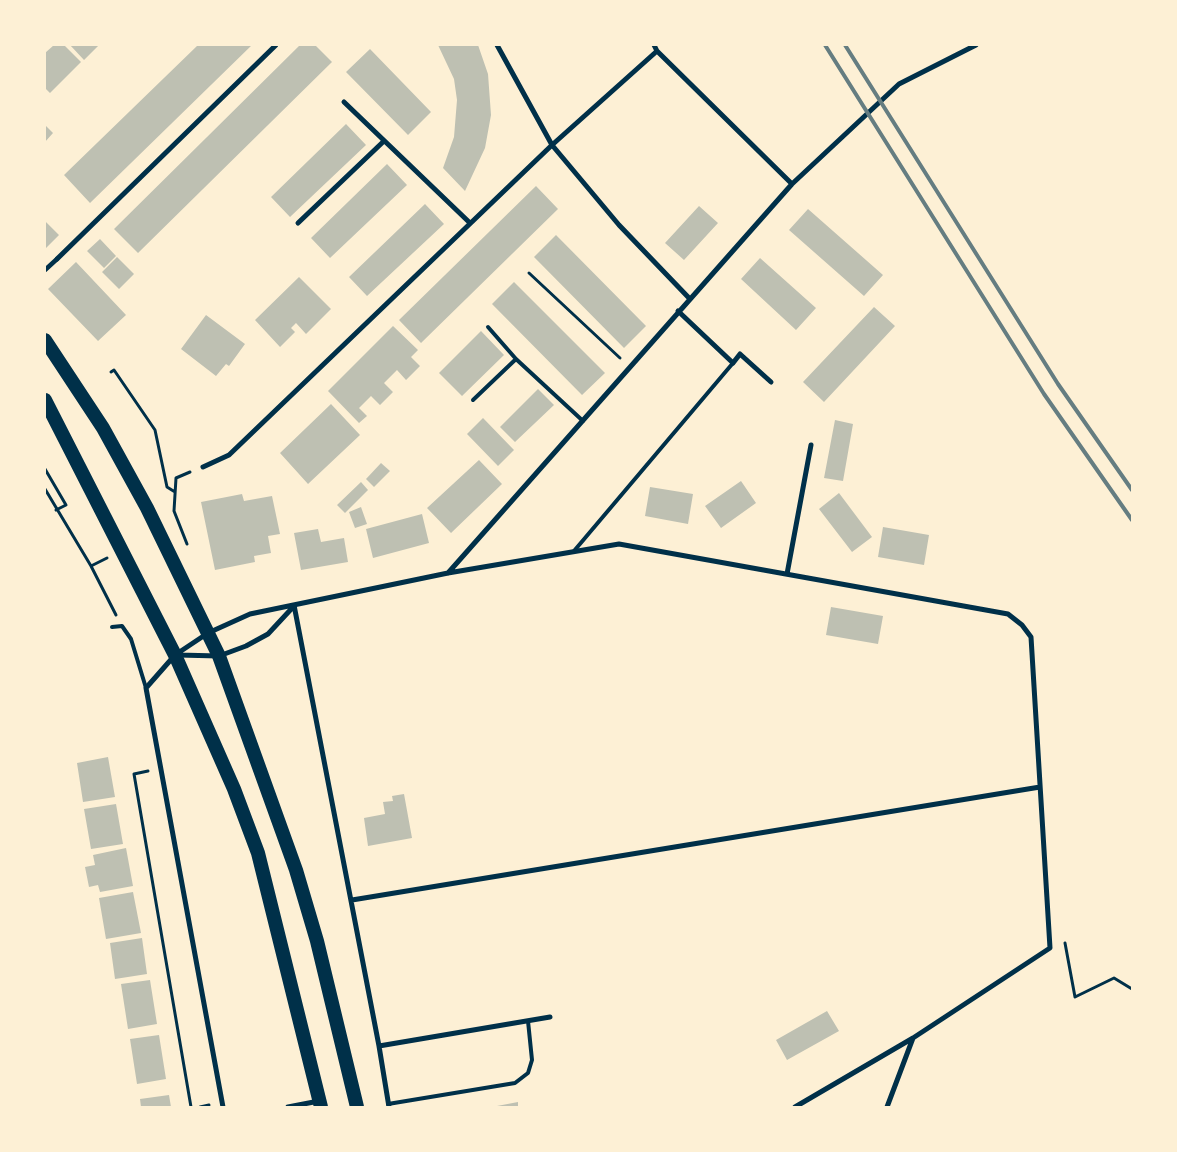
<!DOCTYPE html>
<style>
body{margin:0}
#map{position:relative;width:1177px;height:1152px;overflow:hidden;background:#fdf0d5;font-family:"Sofia Sans Condensed",sans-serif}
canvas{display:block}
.frame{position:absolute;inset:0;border:46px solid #fdf0d5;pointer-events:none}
</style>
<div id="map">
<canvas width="1177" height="1152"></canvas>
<div class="frame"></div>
</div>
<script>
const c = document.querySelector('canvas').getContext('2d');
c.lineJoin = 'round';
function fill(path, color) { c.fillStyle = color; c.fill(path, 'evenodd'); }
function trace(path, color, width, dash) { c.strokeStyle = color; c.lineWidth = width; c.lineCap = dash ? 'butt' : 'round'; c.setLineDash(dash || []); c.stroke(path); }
const building = new Path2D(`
 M54,45H64L81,62L50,93L45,88V53Z
 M70,45H99L84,60Z
 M198,45H252L90,203L64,175Z
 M300,45H315L332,62L138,253L114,229Z
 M438,45H478L488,74L491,115L485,148L465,191L443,168L454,137L457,100L454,79Z
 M370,49L431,112L408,135L346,72Z
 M346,124L366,145L290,217L271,197Z
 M45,125L53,133L45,142Z
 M387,164L407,185L330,258L311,238Z
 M536,186L558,209L421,343L399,320Z
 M425,204L444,224L367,296L349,277Z
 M699,206L718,223L684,260L665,243Z
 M808,209L883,275L864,296L789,230Z
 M45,221L59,235L45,249Z
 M556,235L646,326L624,348L534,257Z
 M100,239L116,256L104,268L87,251Z
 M117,257L134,274L119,289L102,272Z
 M760,258L816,308L796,330L741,279Z
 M76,262L126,315L98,341L48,289Z
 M299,277L331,309L306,334L296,323L291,328L295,332L280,347L255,320Z
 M514,282L605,373L582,395L492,304Z
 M874,307L895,326L824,402L803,382Z
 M206,315L245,344L229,366L226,364L216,376L181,349Z
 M393,326L418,350L411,357L420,366L406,380L397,370L384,383L393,392L380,405L371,396L359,408L367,416L359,423L328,391Z
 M481,331L504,355L462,396L439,373Z
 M538,389L554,405L515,442L500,427Z
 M331,404L360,435L308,484L280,453Z
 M483,418L514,450L498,466L467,434Z
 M835,420L853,424L843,481L824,478Z
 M479,460L502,484L451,533L427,508Z
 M381,463L390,471L374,487L366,479Z
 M741,481L756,503L721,528L705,506Z
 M361,482L368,490L345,513L337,505Z
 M650,487L693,494L688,524L645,516Z
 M839,493L872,537L852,552L819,509Z
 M242,494L244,501L272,496L280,534L268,536L271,553L254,556L255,562L215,570L201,502Z
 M361,507L367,524L355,528L349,512Z
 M422,514L429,543L373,558L366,529Z
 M883,527L929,535L924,565L878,557Z
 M318,529L321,542L344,538L348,562L301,570L294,533Z
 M831,607L883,616L878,644L826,635Z
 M108,757L115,797L83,802L77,763Z
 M404,794L412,838L368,846L364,818L385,814L383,802L393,801L392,796Z
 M116,804L123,844L91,849L84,809Z
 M126,848L133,886L100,892L98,885L89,887L85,867L95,865L93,855Z
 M133,892L141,933L106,939L99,898Z
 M142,938L147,974L115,979L110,943Z
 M150,980L157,1024L128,1029L121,984Z
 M827,1011L839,1031L787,1060L776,1040Z
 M159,1035L166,1079L137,1084L130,1039Z
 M169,1095L171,1107H141L140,1099Z
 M518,1102V1107H497V1106Z`);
const path = new Path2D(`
 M529,273L620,358
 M111,372L114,370L155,430L167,487L175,492
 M45,469L66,505L56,510
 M45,489L91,566L116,615
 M187,544L174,511L176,478L190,472
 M91,566L107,558
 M148,771L134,774L191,1107
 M1065,943L1075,997L1114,978L1132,989
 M200,1107L209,1105`);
const service = new Path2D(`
 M488,327L516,359L583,421
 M473,400L516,359
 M574,551L733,363
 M112,627L122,626L131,639L146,688
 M388,1104L515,1083L528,1073L532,1060L528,1021`);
const pedestrian = new Path2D(`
 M45,270L57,259`);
const minor = new Path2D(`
 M497,45L552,145L619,225L689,298
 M654,45L657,51L792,184
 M344,102L470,223
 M298,223L384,141
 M57,259L276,45
 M678,311L733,363L740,354L771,382
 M203,467L229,455L552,145L657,51
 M448,573L792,184L899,84L976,45
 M787,574L811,445
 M294,605L379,1046L389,1107
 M178,655L219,656L246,646L268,634L294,606
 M352,900L1040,787
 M379,1046L550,1017
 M223,1107L146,688L175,655L208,633L250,614L448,573L619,544L1008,614L1022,625L1031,637L1050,948L913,1038L795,1107
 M288,1107L319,1101
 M887,1107L913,1038`);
const trunk = new Path2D(`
 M45,340L103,428L147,508L219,656L296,870L317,941L357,1107
 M45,400L175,655L234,789L258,853L321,1107`);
const rail = new Path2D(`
 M825,45L1044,394L1132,520
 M845,45L1058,384L1132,490`);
fill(building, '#bec0b2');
trace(path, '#003049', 3);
trace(service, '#003049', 4);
trace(pedestrian, '#003049', 4.5);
trace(minor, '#003049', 5);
trace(trunk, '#003049', 14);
trace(rail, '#657d81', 4);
</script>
